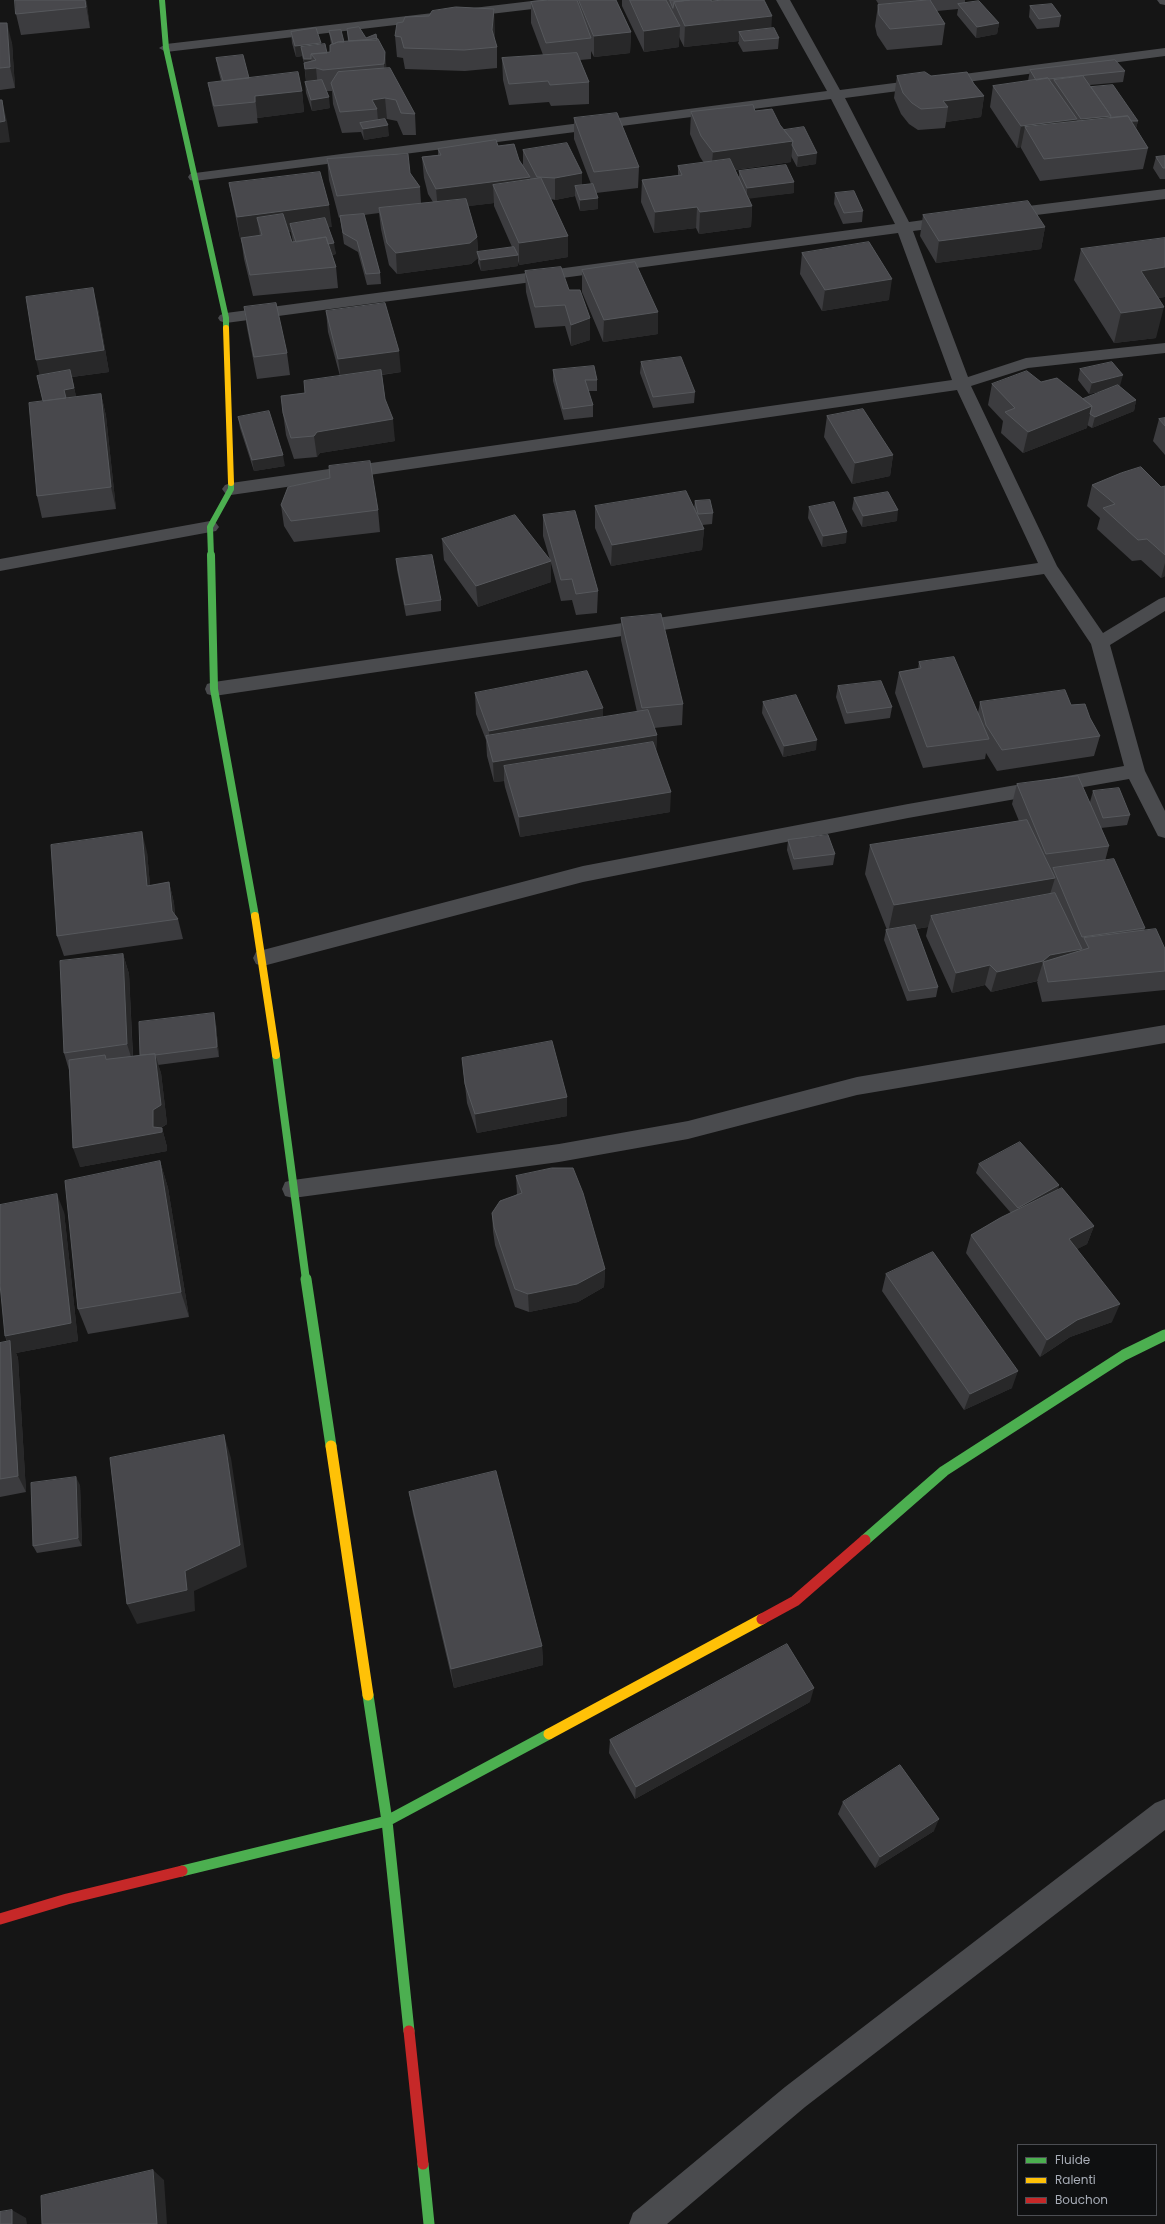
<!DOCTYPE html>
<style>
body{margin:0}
#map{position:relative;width:1165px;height:2224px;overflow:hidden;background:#151515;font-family:Poppins,sans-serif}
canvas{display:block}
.legend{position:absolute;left:1017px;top:2144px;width:140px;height:72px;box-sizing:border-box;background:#0f1011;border:1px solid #4c4e53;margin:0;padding:5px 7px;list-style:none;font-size:12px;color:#a7acb6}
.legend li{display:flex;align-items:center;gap:8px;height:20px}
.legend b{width:20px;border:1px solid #4c4e53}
</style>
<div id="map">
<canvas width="1165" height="2224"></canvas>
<ul class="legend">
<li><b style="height:5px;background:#4caf50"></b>Fluide</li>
<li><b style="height:5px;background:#ffc107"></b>Ralenti</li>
<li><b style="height:5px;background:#c62828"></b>Bouchon</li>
</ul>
</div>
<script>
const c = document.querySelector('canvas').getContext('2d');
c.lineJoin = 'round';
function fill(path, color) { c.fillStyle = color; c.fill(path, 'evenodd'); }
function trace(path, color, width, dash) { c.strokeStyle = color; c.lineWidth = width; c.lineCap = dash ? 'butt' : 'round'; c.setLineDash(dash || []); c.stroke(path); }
const street = new Path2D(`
 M540,0H582L575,4L465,17L458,13L465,9Z
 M776,0H790L840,90L1165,48V56L845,98L909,222L952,216L957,218L960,221L957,224L952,226L913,231L968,377L1026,358L1165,343V353L1028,368L971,386L1057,566L1103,633L1159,599L1165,597V611L1110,645L1145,771L1165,811V838L1158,836L1129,779L908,818L583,882L263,966L256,964L253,958L256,952L263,950L583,866L908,804L1124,766L1091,644L1044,574L214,696L207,694L205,689L207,684L214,682L1038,563L957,390L231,495L225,493L222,489L225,485L231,483L952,380L898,233L226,323L220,321L218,318L220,315L226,313L895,224L831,99L195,181L190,180L188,177L190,174L195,173L827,91Z
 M1157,0H1165V5L1160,4Z
 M433,13L440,17L438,20L166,52L159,48L166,44Z
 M1165,189V199L1004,219L999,217L996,214L999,211L1004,209Z
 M210,521L216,523L219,527L216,531L0,571V559Z
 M1165,1025V1043L857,1095L688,1139L559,1162L293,1198L285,1196L282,1189L285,1182L293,1180L559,1144L688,1121L857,1077Z
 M1165,1799V1830L805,2107L667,2224H629L633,2213L785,2087L1155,1803Z`);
const fastFar2 = new Path2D(`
 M162,0L166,48L226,318V328
 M211,556L210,527L231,489V483`);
const fastFar1 = new Path2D(`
 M211,555L214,689L255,916
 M276,1055L306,1280`);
const fast = new Path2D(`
 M306,1279L331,1446
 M865,1540L944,1471L1124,1355L1165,1335
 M368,1695L387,1821L409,2031
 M182,1871L387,1821L549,1734
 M423,2164L429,2224`);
const slowFar2 = new Path2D(`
 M226,328L231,483`);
const slowFar1 = new Path2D(`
 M255,916L276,1055`);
const slow = new Path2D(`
 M331,1446L368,1695
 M549,1734L762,1619`);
const jam = new Path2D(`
 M762,1619L795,1601L865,1540
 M0,1919L67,1899L182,1871
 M409,2031L423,2164`);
const wall = new Path2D(`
 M86,0L90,28L21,35L16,14Z
 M548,0H616L631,32L630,53L594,57L591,51V59L580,60L589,82V104L551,106L549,102L509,105L503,80L502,58L543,55L531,23V2Z
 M622,0H712V1L771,29L779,38L778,49L743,52L738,43L739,41L684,47L679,37V47L644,52L622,6Z
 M876,0H965V3L999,23L997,34L976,38L957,15L958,9L937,11L945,24L942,45L887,50L877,35L875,26L878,5H879Z
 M1030,6L1061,16L1059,27L1037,29L1029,17Z
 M0,23L12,43L15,88L0,90Z
 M347,29L366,38L377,40L385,52L386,68L415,114L416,135H403L397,121L387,119H385L389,136L364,140L361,132L342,133L333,104L332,91H326L330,108L312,111L306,93L305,82H306L304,63L302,56L296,57L292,43L291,32L321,44L327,53L330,52L331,44L329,31L344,42L348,41Z
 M495,30L494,38L497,47V68L465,71L405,69L403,58L397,57L395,36Z
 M216,58L249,78L302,91L304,112L257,118L258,123L218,127L212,104L208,83L221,81L218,69Z
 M1030,70L1125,71L1123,82L1090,85L1091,87L1138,121L1136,128L1148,148L1143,169L1040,181L1021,148V147L1017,148L990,107L993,86L1028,81Z
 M897,76H931L974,84L984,96L981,117L946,122L945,128L918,130L909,124L901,114L894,98Z
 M755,111L780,125L784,130L816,164L797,167L791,156V162L735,170L739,178V171L794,182V193L749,198L752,206L751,227L699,234L696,228L654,233L641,202L642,180L678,175V166L704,163L700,157L690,134L691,112Z
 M574,118L639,167L638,188L596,193L598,209L580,211L575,196L555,200L551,199L568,236V257L519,265L518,261V266L481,271L478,263V258L471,264L397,274L389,265L381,229L379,213L364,215L380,273L381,284L367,285L358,252L344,244L340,217L339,218L329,180L327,159L410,173L420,187L421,203L433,202L428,194L424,178L422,157L438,155V149L498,146L519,160L523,165V150L582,173V185L591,184L574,139ZM494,203V206L512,247L478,252L477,237L468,206Z
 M1165,156V179H1160L1153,168L1156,157Z
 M229,183L332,227H328L336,254L332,255L336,267L338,288L253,296L244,259L241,238H240L233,204ZM289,232H291L293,242H292Z
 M835,193L863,211L862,222L843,224L834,204Z
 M923,215L1045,227L1041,249L936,263L920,236Z
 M1081,249L1165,297L1158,298L1156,338L1114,343L1074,280Z
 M802,253L889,300L822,311L800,274Z
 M582,270L658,334L603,342L582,292Z
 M525,271L569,290L590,340L571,346L565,326L535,328L526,292Z
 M244,307L287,353L290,375L257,379L247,328Z
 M98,309L109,372L72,377L76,397L101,394L106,416L116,509L42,518L37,496L43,401L39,375Z
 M326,311L401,372L382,375L385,399L395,441L320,453L317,457L294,459L286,435L283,413L305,393L340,376L328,332Z
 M641,362L695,392L694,403L653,408L640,373Z
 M1080,369L1120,386V387L1136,400L1134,411L1092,428L1087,425V428L1023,453L1001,433L1003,421L988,405L992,384L1041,382L1083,399L1107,390L1089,394L1078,380Z
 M553,370L597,380V391H588L593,405V417L564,420L553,381Z
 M827,416L893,455L890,476L852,484L824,437Z
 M238,417L285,466L254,471L240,428Z
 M1165,418V455L1153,441L1159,419Z
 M1092,485L1161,487L1165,486V576L1161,578L1141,560L1132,561L1097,529L1100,518L1087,506Z
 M854,498L897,521L862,527L852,509Z
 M695,501L713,513L712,524L702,525L704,529L702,550L611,566L595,528V506L694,508Z
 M281,505L378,510L380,532L294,542L284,526Z
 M809,507L846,543L822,547L808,518Z
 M543,515L598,591L597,613L576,615L572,600L561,601L551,563V582L478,607L444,560L442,539L550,560L543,536Z
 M396,559L441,600V611L406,616L397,570Z
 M621,618L683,704L682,725L654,728L657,735L656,751L670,812L520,837L505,787L504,781L494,782L487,756L486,740L476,714L475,693L603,717L637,712L621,640Z
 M919,662L978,713L980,702L1071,705L1090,718L1100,736L1094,756L997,771L986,753L985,759L923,768L895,693L899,672L918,669Z
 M838,686L892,707L890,718L845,724L836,697Z
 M763,702L816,750L783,757L762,713Z
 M1017,784L1090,802L1093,791L1130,815L1127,825L1101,828L1109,846L1105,861L1145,928L1144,930L1165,949V990L1042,1002L1037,982L1038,981L991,992L985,985L952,993L926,936L928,927L916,929L938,987L936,997L907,1001L884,940L886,930H887L865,874L870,845L1019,821L1012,804Z
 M788,840L835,854L833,865L793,870L787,850Z
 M147,852L150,886L169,882L174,903L175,916L178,919L183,939L64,956L57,936Z
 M123,954L129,974L133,1056L140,1055L216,1024L219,1057L158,1065L161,1073L167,1124L161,1128H162L167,1147V1151L80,1167L69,1070L64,1053Z
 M462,1058L567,1097V1116L477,1133L467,1103Z
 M160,1161L168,1188L189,1317L88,1334L78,1309Z
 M979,1164L1059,1185L1057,1191L1094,1226L1087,1244L1077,1249L1112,1322L1070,1337L1040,1357L966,1253L971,1235L1011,1213L976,1173Z
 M516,1176L605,1269L604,1287L578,1302L529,1312L515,1307L495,1245L493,1231L492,1213L517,1194Z
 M64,1212L78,1341L16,1353L18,1358L26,1492L0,1497V1343L7,1342L5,1336Z
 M886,1274L1012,1388L964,1410L882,1291Z
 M80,1485L82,1546L37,1553L33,1546Z
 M409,1492L542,1646L543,1665L454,1688L413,1514Z
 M810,1702L635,1799L609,1753L610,1740Z
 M843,1802L934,1831L875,1868L838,1814Z`);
const shadedWall = new Path2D(`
 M85,0H86L87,3L90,28Z
 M494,9L495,30L494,47L492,30Z
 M772,16L771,37L739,32V41L684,47L685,26Z
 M7,23L12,43L15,88L10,67Z
 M999,23L997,34L976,38L977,27Z
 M680,26L679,47L644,52V31Z
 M631,32L630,53L594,57V36Z
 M321,43L322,54L301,47L302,56L296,57L295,46Z
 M385,52L387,73L385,85L384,64Z
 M304,59H311L312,68H316L318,89L307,90Z
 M302,91L304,112L257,118L258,123L255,96Z
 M984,96L981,117L946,122L948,107L943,101Z
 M329,97L330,108L312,111L311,100Z
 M385,98L387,119L378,121L377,109L372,100Z
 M2,100L7,121L10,142L0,143V122Z
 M1111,116L1106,137L1076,141L1081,119Z
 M1077,119L1073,140L1025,127L1021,147L1017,148L1021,126Z
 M1138,121L1135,132L1110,124Z
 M388,125L389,136L364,140L363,129Z
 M793,141L791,162L711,173L713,152Z
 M817,153L816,164L797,167L798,156Z
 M582,173V194L575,186V196L555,200V178Z
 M530,177L531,198L493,185L494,203L438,210L436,189Z
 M794,182V193L747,199V188Z
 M598,198V209L580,211V200Z
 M329,205L332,227L292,232L290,224L291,232L262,236L257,218L260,236L240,238L237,217Z
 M752,206L751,227L699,234L700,212Z
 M697,207L696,228L654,233L655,212Z
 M1045,227L1041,249L936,263L939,241Z
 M568,236V257L519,265V243Z
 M477,237L478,254L477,252L478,258L471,264L397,274L396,253Z
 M334,243L336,254L299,260L298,249Z
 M518,255V266L481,271L480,260Z
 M1165,267V297L1133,301L1141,271Z
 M892,279L889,300L822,311L825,290Z
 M93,288L98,309L109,372L41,381L36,360Z
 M1164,307L1156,338L1114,343L1121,313Z
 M658,312V334L603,342L604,320Z
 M590,318V340L571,346V325Z
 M399,351L401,372L341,380L338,359Z
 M1123,375L1120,386L1089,394L1092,383Z
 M74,388L77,399L66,401L64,390Z
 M101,394L106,416L116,509L111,487Z
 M1136,400L1134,411L1092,428L1095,417Z
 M1092,406L1087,428L1023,453L1028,432Z
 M393,419L395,441L320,453L317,457L314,436L317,432Z
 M283,455L285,466L254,471L252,460Z
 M893,455L890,476L852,484L855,463Z
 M898,510L897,521L862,527L863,516Z
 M704,529L702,550L611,566L612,545Z
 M847,532L846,543L822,547L823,536Z
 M551,561V582L478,607L476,586Z
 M1165,563V576L1161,578Z
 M603,708V729L490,750L489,731Z
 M657,735L656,756L504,766V781L494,782L493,762Z
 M817,740L816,750L783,757L784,746Z
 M671,792L670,812L520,837L519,817Z
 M142,832L147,852L152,907L147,886Z
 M1055,878L1046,907L931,916L928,927L888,933L894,905Z
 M169,882L174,903L175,919L172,911Z
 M1082,949L1076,969L1043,962L1037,981L991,992L997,972L1050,955Z
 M123,954L129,974L133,1063L127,1044Z
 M990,965L985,985L952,993L956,973Z
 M214,1013L216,1024L219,1057L217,1047Z
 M155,1054L161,1073L167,1124L158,1129L162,1128L167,1147V1151L80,1167L73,1148L153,1127V1110Z
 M567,1097V1116L477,1133L475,1114Z
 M160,1161L168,1188L189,1317L181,1292Z
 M1059,1185L1056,1195L1015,1218L1018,1208Z
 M57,1194L64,1212L78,1341L16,1353L18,1358L26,1492L18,1476L11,1349L5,1336Z
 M1094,1226L1087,1244L1062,1257L1069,1239Z
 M605,1269L604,1287L578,1302L529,1312L528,1294Z
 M1120,1304L1112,1322L1070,1337L1040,1357L1047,1340L1077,1320Z
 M1018,1371L1012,1388L964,1410L970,1394Z
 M224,1435L231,1458L247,1567L194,1591L195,1611L137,1624L127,1604L185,1571Z
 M76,1477L80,1485L82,1546L78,1538Z
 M542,1646L543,1665L454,1688L451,1669Z
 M814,1688L810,1702L635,1799L636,1787Z
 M939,1819L934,1831L875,1868L880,1857Z
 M153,2170L164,2180L167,2224H157Z
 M12,2210L26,2218L27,2224H12Z`);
const building = new Path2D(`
 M15,0H85L86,7L16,14Z
 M548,0H577L591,38L546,43L531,2Z
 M579,0H616L631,32L594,36Z
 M630,0H666L680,26L644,31Z
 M670,0H690L674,2L673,8Z
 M690,0H711V1L724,0H764L772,16L685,26L674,2Z
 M930,0L945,24L890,29L879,15L878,5Z
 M979,1L999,23L977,27L958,4Z
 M1052,4L1061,16L1039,19L1030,6Z
 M456,7L494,9L492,30L497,47L464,50L404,48L401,37L395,36L397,23L403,22L405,17L429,16L432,11Z
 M0,23H7L10,67L0,68Z
 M359,27L366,38L376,34L377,40L349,41L347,29Z
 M316,28L321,43L295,46L291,32Z
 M774,28L779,38L744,41L739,32Z
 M341,30L344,42H338L333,44L329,31Z
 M378,39L385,52L384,64L323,70L316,68L305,69L304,63L316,60L311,54L330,52V45L338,42Z
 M325,44L327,53L311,54V59H304L301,47Z
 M577,53L589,82L550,85L548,81L509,84L502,58Z
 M243,55L249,78L223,81L216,58Z
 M1115,60L1125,71L1049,79L1048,78L1036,80L1030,70Z
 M390,68L415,114L401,113L396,100L385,98L372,100L377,109L340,112L331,83L338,72Z
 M298,72L302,91L255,96V102L214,106L208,83Z
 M925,72L931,76L967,72L974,84L984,96L943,101L948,107L921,109L912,103L903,93L897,76Z
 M1083,76L1111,116L1081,119L1054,80Z
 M1048,78L1077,119L1021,126L993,86Z
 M322,80L329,97L311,100L305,82Z
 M1113,85L1138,121H1131L1128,116L1110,118L1111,116L1091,87Z
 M0,100H2L5,121L0,122Z
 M753,105L755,111L772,109L780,125L793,141L713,152L701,136L691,112Z
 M617,113L639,167L594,172L574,118Z
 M1128,116L1148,148L1044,159L1025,127Z
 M385,119L388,125L363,129L360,123Z
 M804,127L817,153L798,156L792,145L793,141L784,130Z
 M496,140L498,146L514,144L519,160L530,177L436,189L427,172L422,157L441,155L438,149Z
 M567,143L582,173L555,178L537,177L523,150Z
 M408,154L410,173L420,187L337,196L327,159Z
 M1165,156V168H1163L1156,157Z
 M730,159L752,206L700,212L697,207L655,212L642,180L682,175L678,166Z
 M786,165L794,182L747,188L739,171Z
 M320,172L329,205L237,217L229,183Z
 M541,178L568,236L519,243L493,185Z
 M593,184L598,198L580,200L575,186Z
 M854,191L863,211L844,213L835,193Z
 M466,199L477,237L470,243L396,253L387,243L379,208Z
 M1028,201L1045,227L939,241L923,215Z
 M283,214L292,242L326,237L336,267L250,275L241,238L262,235L257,218Z
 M364,214L380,273L366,274L357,241L343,233L340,216Z
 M325,218L334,243L328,244L326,237L296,242L290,224Z
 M1165,238V267L1141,271L1164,307L1121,313L1081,249Z
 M869,242L892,279L825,290L802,253Z
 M514,247L518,255L480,260L477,252Z
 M635,262L658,312L604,320L582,270Z
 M561,267L569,290H580L590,318L571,325L565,305L535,307L525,271Z
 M93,288L104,350L36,360L26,297Z
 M276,303L287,353L254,357L244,307Z
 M385,303L399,351L338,359L326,311Z
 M681,357L695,392L653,397L641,362Z
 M1112,362L1123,375L1092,383L1080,369Z
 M594,366L597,380H585L593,405L563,409L553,370Z
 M70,370L74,388L64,390L66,398L43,401L37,376Z
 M381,370L385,399L393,419L317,432L314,436L291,438L283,413L281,396L305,393L304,381Z
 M1027,371L1041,382L1057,378L1092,406L1028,432L1005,412L1015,408L992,384Z
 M1118,385L1136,400L1095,417L1090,414L1092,406L1083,399Z
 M101,394L111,487L37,496L29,403Z
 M863,409L893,455L855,463L827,416Z
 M269,411L283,455L252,460L238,417Z
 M1165,418V426L1159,419Z
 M370,461L378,510L291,521L281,505L288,487L330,478L329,466Z
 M1141,467L1161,487L1165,486V555L1147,539L1138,540L1103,508L1115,504L1092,485L1121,473Z
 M686,491L704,529L612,545L595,506Z
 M888,492L898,510L863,516L854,498Z
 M710,500L713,513L698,514L695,501Z
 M834,502L847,532L823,536L809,507Z
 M575,511L598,591L576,594L572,579L561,580L543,515Z
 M515,515L551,561L476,586L442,539Z
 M432,555L441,600L405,605L396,559Z
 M661,614L683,704L642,708L621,618Z
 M954,657L989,739L927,747L899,672L921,668L919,662Z
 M587,671L603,708L489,731L475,693Z
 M881,681L892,707L847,713L838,686Z
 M1065,690L1071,705L1085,704L1090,718L1100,736L1002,750L986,725L980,702Z
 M796,695L817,740L784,746L763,702Z
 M648,710L657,735L493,762L486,736Z
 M653,742L671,792L519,817L504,766Z
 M1078,776L1109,846L1046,854L1017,784Z
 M1119,788L1130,815L1103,818L1093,791Z
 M1027,820L1055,878L894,905L870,845Z
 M142,832L147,886L169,882L172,911L178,919L57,936L51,845Z
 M828,835L835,854L794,859L788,840Z
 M1114,859L1145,928L1082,937L1053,868Z
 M1055,893L1082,949L1050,955L1043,961L997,972L990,965L956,973L931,916Z
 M915,925L938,987L909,991L886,930Z
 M1156,929L1165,949V971L1048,982L1043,962L1089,948L1084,938Z
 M123,954L127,1044L64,1053L60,961Z
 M214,1013L217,1047L155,1055V1054L140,1055L139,1022Z
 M552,1041L567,1097L475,1114L465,1084L462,1058Z
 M155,1054L161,1105L153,1110V1127L162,1128V1132L73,1148L69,1060L105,1055L106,1059Z
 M1020,1142L1059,1185L1018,1208L979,1164Z
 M160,1161L181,1292L78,1309L65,1181Z
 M552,1168H573L583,1193L605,1269L577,1284L528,1294L515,1289L494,1227L492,1213L500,1201L522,1193L516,1176Z
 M1062,1188L1094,1226L1069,1239L1120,1304L1077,1320L1047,1340L971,1235L1000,1218Z
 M57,1194L71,1323L5,1336L0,1284V1205Z
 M933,1252L1018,1371L970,1394L886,1274Z
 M10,1341L18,1476L0,1479V1343Z
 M224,1435L240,1545L185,1571L187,1590L127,1604L110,1458Z
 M496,1471L542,1646L451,1669L409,1492Z
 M76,1477L78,1538L33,1546L31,1483Z
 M787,1644L814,1688L636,1787L610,1740Z
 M900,1765L939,1819L880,1857L843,1802Z
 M153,2170L157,2224H42L41,2196Z
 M12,2210V2224H0V2212Z`);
fill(street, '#4a4b4e');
trace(fastFar2, '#4caf50', 6);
trace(fastFar1, '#4caf50', 8);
trace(fast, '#4caf50', 11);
trace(slowFar2, '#ffc107', 6);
trace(slowFar1, '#ffc107', 8);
trace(slow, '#ffc107', 11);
trace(jam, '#c62828', 11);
fill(wall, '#3c3c3f');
fill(shadedWall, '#282829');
fill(building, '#48484c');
trace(building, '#56585c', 1);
</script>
